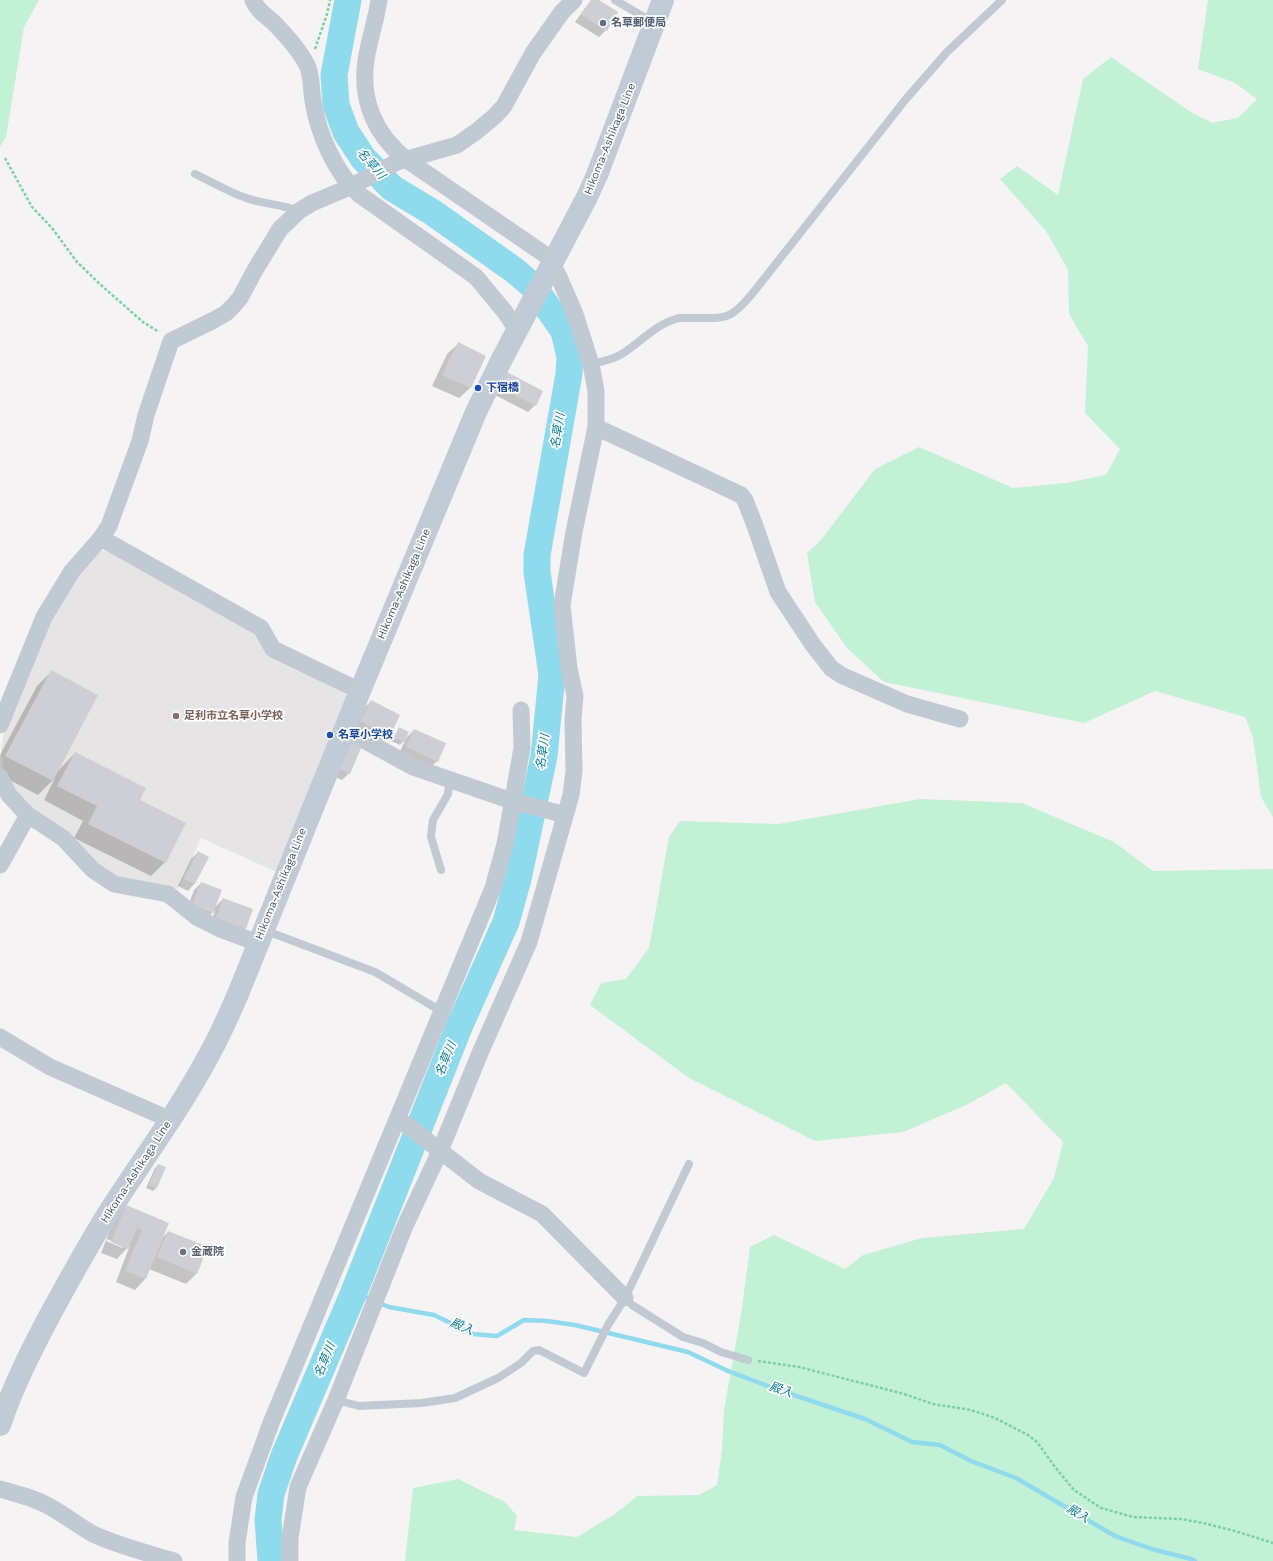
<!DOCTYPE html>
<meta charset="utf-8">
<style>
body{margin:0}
canvas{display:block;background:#f5f3f3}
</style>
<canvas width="1273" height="1561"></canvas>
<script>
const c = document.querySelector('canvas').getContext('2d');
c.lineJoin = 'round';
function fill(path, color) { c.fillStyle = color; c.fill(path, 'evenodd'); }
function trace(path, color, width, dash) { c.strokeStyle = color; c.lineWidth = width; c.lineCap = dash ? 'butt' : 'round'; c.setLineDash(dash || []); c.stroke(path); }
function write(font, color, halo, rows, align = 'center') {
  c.font = font + ' "Work Sans","Noto Sans JP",sans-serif'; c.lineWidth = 3.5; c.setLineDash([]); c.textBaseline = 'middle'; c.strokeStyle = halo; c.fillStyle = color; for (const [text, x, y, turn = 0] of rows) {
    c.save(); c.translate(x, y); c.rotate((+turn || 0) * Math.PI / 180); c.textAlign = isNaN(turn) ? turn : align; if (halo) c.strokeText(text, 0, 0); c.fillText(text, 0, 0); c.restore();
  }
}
const education = new Path2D(`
 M110,550L256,633L268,654L345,694L349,700L279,873L201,838L178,889L117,880L27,808L7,779L3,768L1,750L4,731L51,620L78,575L95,552Z`);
const green = new Path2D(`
 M0,0H39L24,27L6,137L0,147Z
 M1208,0H1273V817L1261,797L1253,737L1245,717L1155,691L1084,723L884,682L847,648L815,602L807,553L821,540L875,469L919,447L1013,488L1066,483L1106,475L1120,449L1085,413L1088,346L1069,314L1068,270L1046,231L1000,179L1017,166L1058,195L1083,79L1111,57L1189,111L1212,123L1238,118L1257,99L1235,83L1198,69Z
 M920,799L1022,803L1114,842L1153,871L1273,869V1561H405L413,1488L458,1479L505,1502L517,1516L514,1530L577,1537L615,1514L637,1496L699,1495L717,1485L722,1450L724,1410L742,1308L750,1247L774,1235L845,1269L863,1255L922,1238L1024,1229L1054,1178L1063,1142L1006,1083L966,1105L903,1132L815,1141L689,1078L590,1005L601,983L626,979L649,948L669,837L680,821L779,824Z`);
const shadow = new Path2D(`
 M591,0H598L606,30L599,37L575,22Z
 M458,344L485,356L470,388L459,398L432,386L447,354Z
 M499,379L535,405L528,412L491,393Z
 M51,672L59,770L75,753L139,800L165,862L151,876L74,838L83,821L44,800L55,778L38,795L0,775V755L37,686Z
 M371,701L389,735L382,742L354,728L364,708Z
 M399,729L404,740L414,730L437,761L430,768L399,754L406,738L400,745L391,741Z
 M342,743L349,773L342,780L329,774Z
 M198,852L208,857L194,884L188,891L178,886L191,859Z
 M201,883L214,908L223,899L245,928L239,935L210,925L215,910L205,920L186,912L194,890Z
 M158,1165L165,1168L156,1188L153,1191L146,1188L155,1168Z
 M126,1206L161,1239L168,1232L197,1273L186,1284L149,1269L145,1279L135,1290L116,1282L130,1245L117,1259L101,1253L115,1217ZM107,1239L123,1246V1248L106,1241Z`);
const stream = new Path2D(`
 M354,1292L372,1300
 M379,1303L389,1307L434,1315L473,1334L497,1336L524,1320L547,1321L575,1325L688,1352L728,1371L773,1388L865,1419L912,1442L940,1445L971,1461L1016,1478L1115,1536L1152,1549L1191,1559L1195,1561`);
const river = new Path2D(`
 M271,1561L268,1520L271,1494L284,1456L354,1292L459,1027L506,922L518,879L544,756L552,675L537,572V555L569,374L570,357L564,331L533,286L514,270L432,212L392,188L363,158L346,132L336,105L334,75L348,0`);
const building = new Path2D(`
 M591,0H599L618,12L607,31L581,15Z
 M458,342L486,356L471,388L442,375Z
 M505,371L543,391L536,406L497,386Z
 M51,670L98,695L53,781L5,756Z
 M371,700L400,715L390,736L360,721Z
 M399,727L409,732L404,742L394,738Z
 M414,729L446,743L438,762L406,747Z
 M349,735L364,741L350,774L335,767Z
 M75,752L146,788L140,800L186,823L166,863L88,824L97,806L57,786Z
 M198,851L209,857L195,884L184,879Z
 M201,882L222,890L213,913L192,905Z
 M223,898L253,909L246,929L216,918Z
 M158,1164L166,1167L157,1188L149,1185Z
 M126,1205L169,1223L146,1279L125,1271L142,1230L137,1228L128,1249L111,1242Z
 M168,1231L208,1247L197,1274L157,1257Z`);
const path = new Path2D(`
 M315,49L327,14L330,0
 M5,158L32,207L52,228L77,262L102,286L143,322L159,332
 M758,1361L799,1367L904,1394L933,1404L971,1410L995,1418L1028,1435L1037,1442L1055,1467L1074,1490L1101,1508L1133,1517L1181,1519L1203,1523L1235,1531L1273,1543`);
const service = new Path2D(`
 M615,0L654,23
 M195,174C212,182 229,192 246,198C263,204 281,204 299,211
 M591,364C600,362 611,360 620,355C639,344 654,325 676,319C681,317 688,318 694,318C727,318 730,320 752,294L906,99L947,52L1002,0
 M441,870L431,837L432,827L433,820L448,794L450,778
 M264,930L375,972L441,1011
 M625,1298L632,1305L683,1337L703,1343L721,1352L748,1360
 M336,1400L359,1406L422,1403L455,1398L498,1378L521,1363L533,1351L539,1350L584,1373L608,1325L625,1298L689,1164`);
const minor = new Path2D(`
 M253,0C257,10 265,15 273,22C286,35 298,48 307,65C312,75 311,90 313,101C318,133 335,173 360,195L476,277L505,312L517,330
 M596,427L741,495L745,500L754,523L778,592L813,645L831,668L841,675L907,704L960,719
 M101,538L261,628L273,649L360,691
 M0,725L44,617L72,571L101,538L109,526L140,441L146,415L171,341L214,320L226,313L234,305L240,298L255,270L280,229L299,211L312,203L350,187L397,162L457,145L477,131L495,116L504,106L533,53L562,12L574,0
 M344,729L413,767L512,801L558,813H566
 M0,777L9,795L21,808L28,815L63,838L93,870L114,884L168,894L198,918L220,929L258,943
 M0,865L28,815
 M0,1037L50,1067L171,1120
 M397,1120L407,1125L479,1181L542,1214L625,1298
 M0,1489C17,1494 36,1498 52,1508C66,1516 79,1526 93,1534C119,1546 147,1553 174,1561
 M237,1561V1543L244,1497L271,1423L493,888L505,844L522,748L521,710
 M290,1561V1538L298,1487L336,1400L404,1228L440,1151L480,1053L529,942L571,795L574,771L573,720L575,696L569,668L562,605L574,532L596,427V391L591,364L575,314L558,275L547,256L407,160C375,135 360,100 366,60C369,40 376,21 379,0`);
const secondary = new Path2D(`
 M0,1425C13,1386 32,1349 51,1313C69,1280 87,1247 107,1215C141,1162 179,1111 209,1055C220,1035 229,1015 238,994L360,691L476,412L502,359L587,197L597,175L663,0`);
const markers = [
 [603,23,4,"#5c6f8a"],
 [478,388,4,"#1a4fb4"],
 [176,716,4,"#8d6e63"],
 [330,735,4,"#1a4fb4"],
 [183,1252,4,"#6b7280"]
];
const serviceNames = [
 ["名草郵便局",611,23]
];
const streetNames = [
 ["Hikoma-Ashikaga Line",610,139,-68],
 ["Hikoma-Ashikaga Line",404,584,-67],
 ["Hikoma-Ashikaga Line",281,884,-68],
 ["Hikoma-Ashikaga Line",136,1172,-57]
];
const transitNames = [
 ["下宿橋",486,388],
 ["名草小学校",338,735]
];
const educationNames = [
 ["足利市立名草小学校",184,716]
];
const worshipNames = [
 ["金蔵院",191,1252]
];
const waterNames = [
 ["名草川",371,164,49],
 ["名草川",558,431,-81],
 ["名草川",543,752,-82],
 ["名草川",446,1059,-68],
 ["殿入",462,1327,23],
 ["名草川",325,1360,-67],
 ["殿入",781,1390,19],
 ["殿入",1078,1514,31]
];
fill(education, '#e6e4e5');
fill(green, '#c3f1d5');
fill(shadow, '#0003');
trace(stream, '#90daee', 4.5);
trace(river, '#90daee', 27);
fill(building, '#cdcfd5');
trace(path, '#7ad0a6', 2.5, [3, 2]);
trace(service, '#c1cad2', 8);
trace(minor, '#c1cad2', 17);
trace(secondary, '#c1cbd6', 22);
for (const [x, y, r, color] of markers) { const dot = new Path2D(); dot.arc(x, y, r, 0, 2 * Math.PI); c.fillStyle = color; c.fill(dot); trace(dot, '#fff', 1.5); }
write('bold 11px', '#4e5e75', '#fff', serviceNames, 'left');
write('11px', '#4a5661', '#fff', streetNames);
write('bold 11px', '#164399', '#fff', transitNames, 'left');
write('bold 11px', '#785e54', '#fff', educationNames, 'left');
write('bold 11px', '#5b616d', '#fff', worshipNames, 'left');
write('italic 12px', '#0c7c9b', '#fff', waterNames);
</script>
